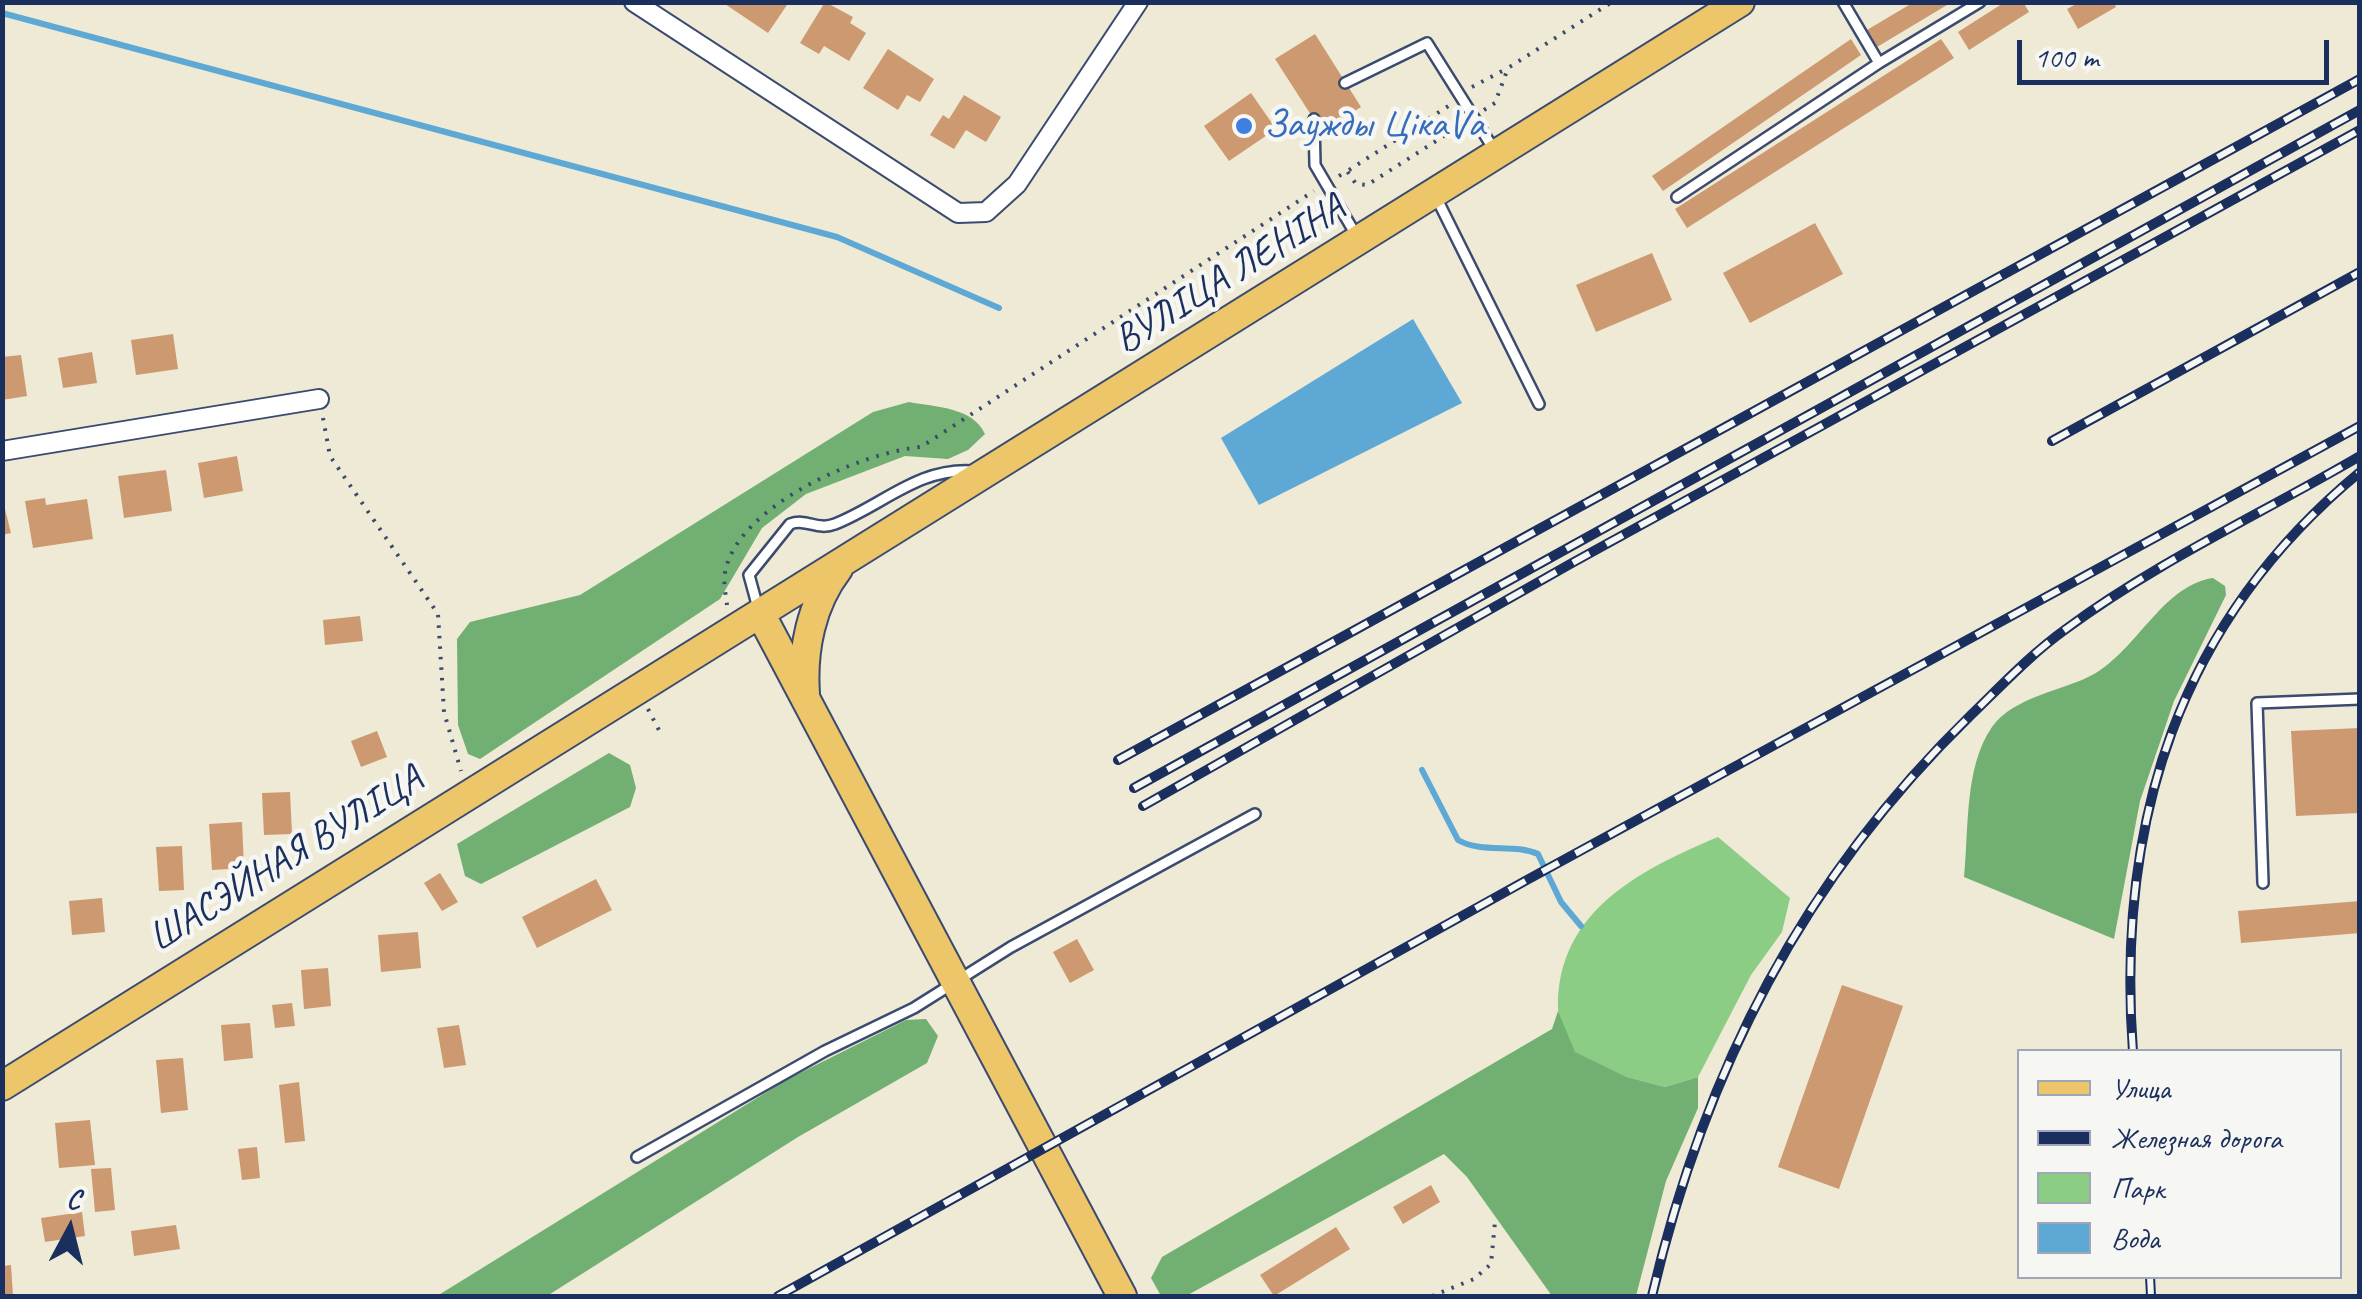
<!DOCTYPE html>
<meta charset="utf-8">
<style>
body{margin:0}
#map{position:relative;width:2362px;height:1299px;overflow:hidden;background:#eeead5;font-family:Caveat,sans-serif}
canvas{display:block}
.frame{position:absolute;inset:0;border:5px solid #1b2f5e;pointer-events:none}
.legend{position:absolute;left:2017px;top:1049px;width:325px;height:230px;box-sizing:border-box;background:#f6f6f2;border:2px solid #9ea6b7;margin:0;padding:12px 18px;list-style:none;font-size:30px;color:#1b2f5e}
.legend li{display:flex;align-items:center;gap:20px;height:50px}
.legend b{width:50px;border:2px solid #9ea6b7}
.north{position:absolute;left:20px;top:1179px;width:100px;height:100px;-webkit-text-stroke:8px #f6f6f2;paint-order:stroke;rotate:7deg;font-size:28px;font-weight:700;line-height:40px;text-align:center;color:#1b2f5e}
.north::after{content:'';display:block;margin:auto;width:35px;height:45px;background:#1b2f5e;clip-path:polygon(50% 0,100% 100%,50% 72%,0 100%)}
.scale{position:absolute;left:2017px;top:40px;width:312px;height:45px;box-sizing:border-box;border:5px solid #1b2f5e;border-top:0;padding-left:12px;font-size:30px;line-height:35px;white-space:nowrap;color:#1b2f5e;-webkit-text-stroke:8px #f6f6f2;paint-order:stroke}
</style>
<div id="map">
<canvas width="2362" height="1299"></canvas>
<div class="frame"></div>
<ul class="legend">
<li><b style="height:12px;background:#ecc669"></b>Улица</li>
<li><b style="height:12px;background:#1b2f5e"></b>Железная дорога</li>
<li><b style="height:28px;background:#8ccd85"></b>Парк</li>
<li><b style="height:28px;background:#5ea8d6"></b>Вода</li>
</ul>
<div class="north">С</div>
<div class="scale">100 m</div>
</div>
<script>
const c = document.querySelector('canvas').getContext('2d');
c.lineJoin = 'round';
function fill(path, color) { c.fillStyle = color; c.fill(path, 'evenodd'); }
function trace(path, color, width, dash) { c.strokeStyle = color; c.lineWidth = width; c.lineCap = dash ? 'butt' : 'round'; c.setLineDash(dash || []); c.stroke(path); }
function write(font, color, halo, rows, align = 'center') {
  c.font = font + ' Caveat,sans-serif'; c.lineWidth = 9; c.setLineDash([]); c.textBaseline = 'middle'; c.strokeStyle = halo; c.fillStyle = color; for (const [text, x, y, turn = 0] of rows) {
    c.save(); c.translate(x, y); c.rotate((+turn || 0) * Math.PI / 180); c.textAlign = isNaN(turn) ? turn : align; if (halo) c.strokeText(text, 0, 0); c.fillText(text, 0, 0); c.restore();
  }
}
const green = new Path2D(`
 M1718,837L1790,898L1782,932L1751,975L1698,1077L1665,1087L1627,1077L1574,1052C1569,1039 1558,1022 1558,1008C1557,911 1640,870 1718,837Z`);
const forest = new Path2D(`
 M909,402C935,407 973,407 985,434L968,450L948,459L905,456L806,494L762,528L720,599L480,759L468,754L458,725L457,639L470,622L580,595L873,412Z
 M2213,578L2225,586L2226,595L2174,701L2140,801L2114,939L1964,877C1969,830 1964,767 1992,727C2014,696 2064,691 2094,674C2137,650 2163,585 2213,578Z
 M609,753L630,765L636,788L630,807L481,884L465,876L457,844Z
 M1558,1011L1575,1052L1627,1077L1665,1087L1698,1077V1108L1666,1181L1636,1296H1552L1467,1177L1444,1154L1186,1296H1161L1151,1278L1162,1257L1552,1029Z
 M926,1019L938,1036L927,1063L798,1137L547,1296H437L786,1080L906,1020Z`);
const water = new Path2D(`
 M1413,319L1462,403L1259,505L1221,438Z`);
const stream = new Path2D(`
 M2,13L837,237L999,308
 M1422,770L1458,840C1483,854 1513,843 1538,854L1561,902L1581,926`);
const building = new Path2D(`
 M722,2H789L768,33Z
 M825,2L853,17L850,23L866,33L849,61L824,46L819,54L800,43Z
 M1914,2H1952L1877,47L1867,30Z
 M2005,2H2023L2029,12L1969,50L1958,32Z
 M2080,2H2114L2116,7L2078,29L2067,9Z
 M1315,34L1361,107L1322,132L1275,59Z
 M1851,39L1861,55L1663,191L1652,176Z
 M1941,39L1954,58L1687,228L1675,209Z
 M888,49L934,79L920,102L907,95L898,110L863,88Z
 M1251,93L1276,129L1229,161L1204,126Z
 M964,95L1001,117L986,142L966,130L954,149L930,135L943,115L949,119Z
 M1815,223L1843,274L1750,323L1723,273Z
 M1652,253L1672,300L1596,332L1576,285Z
 M173,334L178,369L136,375L131,340Z
 M92,352L97,383L63,388L58,358Z
 M21,355L27,396L2,400V357Z
 M237,456L243,491L204,498L198,463Z
 M166,470L172,511L124,518L118,476Z
 M2,497L11,533L2,535Z
 M45,498L46,505L87,499L93,539L33,548L25,501Z
 M360,616L363,641L325,645L323,620Z
 M2360,728V813L2296,816L2291,731Z
 M377,731L387,757L361,767L351,741Z
 M290,792L292,834L264,835L262,793Z
 M242,822L244,868L212,870L209,824Z
 M182,846L184,890L159,891L156,847Z
 M440,873L458,902L442,911L424,883Z
 M596,879L612,910L537,948L522,917Z
 M102,898L105,932L72,935L69,901Z
 M2360,901V933L2241,943L2238,911Z
 M418,932L421,968L381,972L378,935Z
 M1077,939L1094,970L1070,983L1053,952Z
 M328,968L331,1006L304,1009L301,970Z
 M1842,985L1903,1006L1839,1189L1778,1167Z
 M292,1003L295,1026L275,1028L272,1005Z
 M250,1023L253,1058L224,1061L221,1025Z
 M459,1025L466,1065L444,1068L437,1028Z
 M183,1058L188,1110L161,1113L156,1060Z
 M299,1082L305,1141L285,1143L279,1085Z
 M90,1120L95,1165L59,1168L55,1123Z
 M257,1147L260,1178L242,1180L238,1149Z
 M111,1168L115,1210L95,1212L91,1169Z
 M1431,1185L1440,1202L1403,1224L1393,1207Z
 M82,1212L85,1236L45,1242L41,1218Z
 M176,1225L180,1249L134,1256L131,1231Z
 M1336,1227L1350,1249L1274,1296L1260,1275Z
 M11,1265L13,1296H2V1266Z`);
const path = new Path2D(`
 M1472,87L1508,68
 M1484,110L1495,103L1508,68L1612,2
 M1349,170L1450,105
 M1339,176L1347,171L1356,184L1367,185L1463,124
 M323,418L330,456L438,614L444,712L461,771
 M727,605C726,595 723,583 725,573C736,506 862,452 921,447L1314,191
 M648,709L661,734
 M1432,1296L1474,1279L1491,1264L1495,1222`);
const service = new Path2D(`
 M1843,2L1879,63
 M1345,83L1427,43L1493,148
 M1314,119L1315,165L1356,235
 M1436,197L1539,404
 M1677,197L1879,63L1980,2
 M758,608L749,575L790,524C807,518 817,531 835,524C883,505 919,467 973,471
 M2263,883L2257,703L2360,699
 M637,1157L825,1051L914,1008L1011,947L1255,814`);
const minor = new Path2D(`
 M634,2L958,213L986,212L1017,184L1138,2
 M2,451L319,399`);
const primary = new Path2D(`
 M760,613L1122,1296
 M805,694C802,650 811,604 838,569
 M2,1086L1740,2`);
const rail = new Path2D(`
 M2052,441L2360,272
 M1118,760L2360,79
 M1134,788L2360,110
 M1143,806L1572,563L2360,130
 M2133,1052C2116,822 2178,622 2360,472
 M2150,1276L2151,1296
 M778,1296L1525,881L2360,426
 M1652,1296C1705,1069 1803,879 1971,715C2002,685 2031,654 2066,629C2158,561 2261,514 2360,456`);
const markers = [
 [1244,126,10,"#3f7fe0"]
];
const shopNames = [
 ["Заужды ЦікаVа",1264,126]
];
const streetNames = [
 ["ВУЛІЦА ЛЕНІНА",1230,275,-32],
 ["ШАСЭЙНАЯ ВУЛІЦА",286,860,-32]
];
fill(green, '#8ccd85');
fill(forest, '#71b072');
fill(water, '#5ea8d6');
trace(stream, '#5ea8d6', 6);
fill(building, '#cc9970');
trace(service, '#3b4b70', 14);
trace(minor, '#3b4b70', 22);
trace(primary, '#3b4b70', 32);
trace(path, '#3b4b70', 4, [2.5, 8]);
trace(service, '#fff', 9);
trace(minor, '#fff', 18);
trace(primary, '#ecc669', 28);
trace(rail, '#1b2f5e', 10);
trace(rail, '#f6f6f2', 6, [19]);
for (const [x, y, r, color] of markers) { const dot = new Path2D(); dot.arc(x, y, r, 0, 2 * Math.PI); c.fillStyle = color; c.fill(dot); trace(dot, '#f6f6f2', 4); }
write('40px', '#366cbe', '#f6f6f2', shopNames, 'left');
write('40px', '#1b2f5e', '#f6f6f2', streetNames);
</script>
